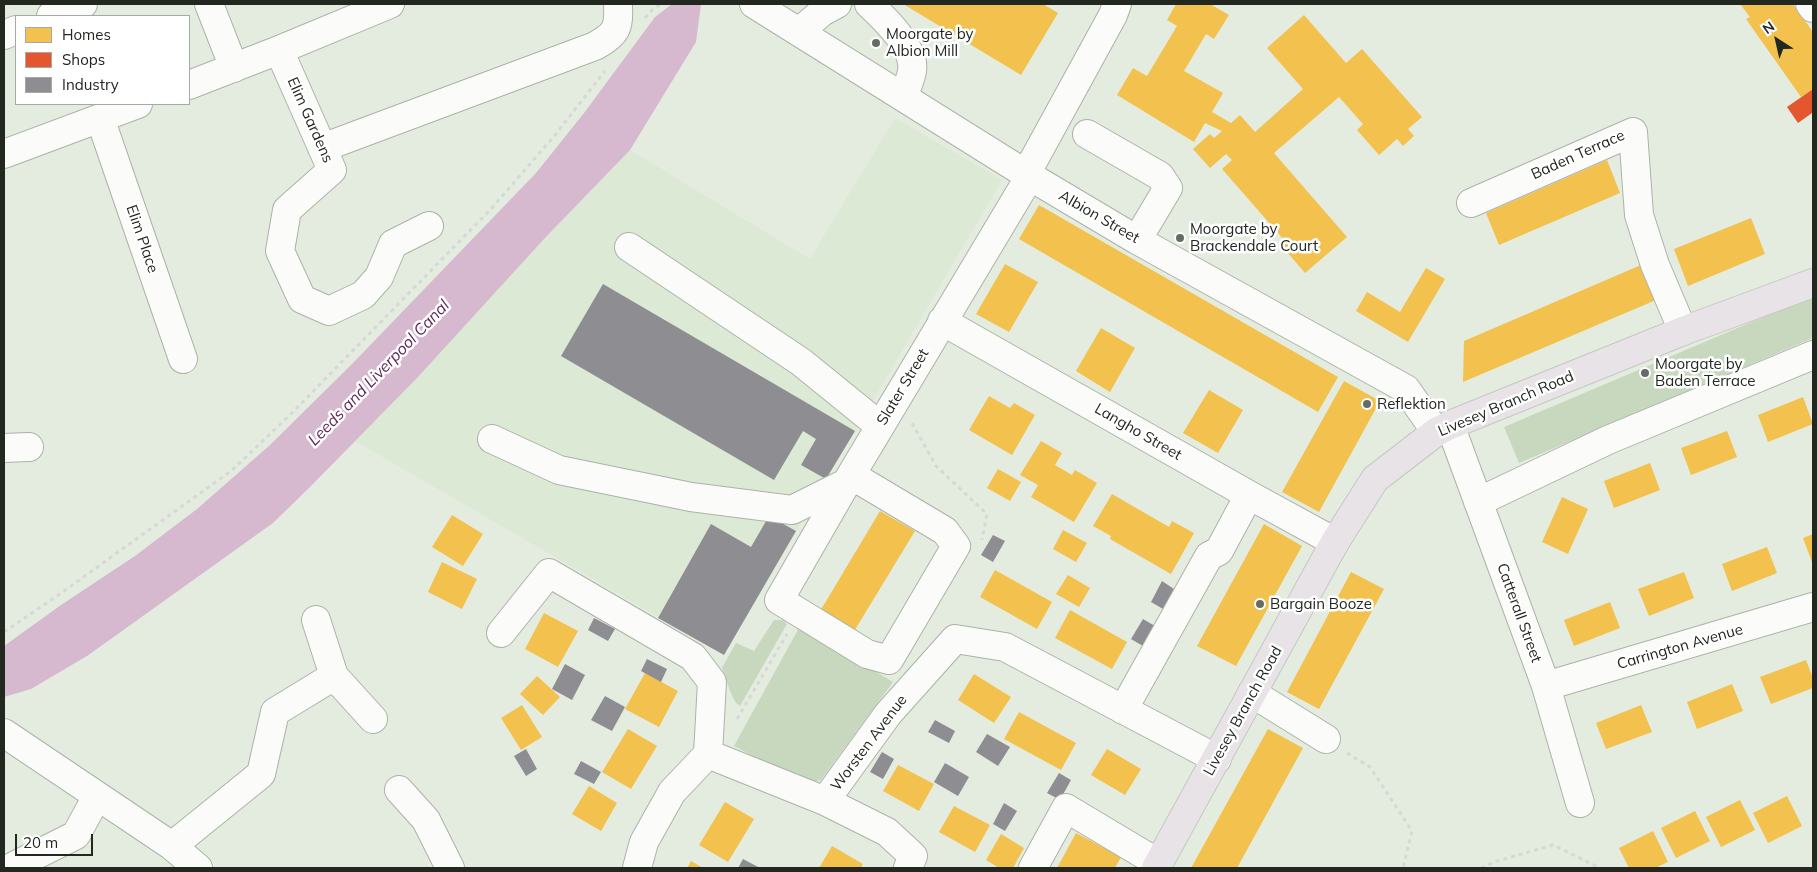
<!DOCTYPE html>
<style>
body{margin:0}
#map{position:relative;width:1817px;height:872px;overflow:hidden;background:#e4ece0;font-family:Mulish,sans-serif}
canvas{display:block}
.frame{position:absolute;inset:0;border:5px solid #222720;pointer-events:none}
.legend{position:absolute;left:15px;top:15px;width:175px;height:90px;box-sizing:border-box;background:#fff;border:1px solid #a7a9a6;margin:0;padding:6px 9px;list-style:none;font-size:15px;color:#222720}
.legend li{display:flex;align-items:center;gap:10px;height:25px}
.legend b{width:25px;border:1px solid #a7a9a6}
.north{position:absolute;left:1752px;top:15px;width:50px;height:50px;-webkit-text-stroke:4px #fff;paint-order:stroke;rotate:325deg;font-size:14px;font-weight:700;line-height:20px;text-align:center;color:#222720}
.north::after{content:'';display:block;margin:auto;width:18px;height:22px;background:#222720;clip-path:polygon(50% 0,100% 100%,50% 72%,0 100%)}
.scale{position:absolute;left:15px;top:834px;width:78px;height:22px;box-sizing:border-box;border:2px solid #222720;border-top:0;padding-left:6px;font-size:15px;line-height:18px;white-space:nowrap;color:#222720;-webkit-text-stroke:4px #fff;paint-order:stroke}
</style>
<div id="map">
<canvas width="1817" height="872"></canvas>
<div class="frame"></div>
<ul class="legend">
<li><b style="height:14px;background:#f2c14e"></b>Homes</li>
<li><b style="height:14px;background:#e4572e"></b>Shops</li>
<li><b style="height:14px;background:#8d8d92"></b>Industry</li>
</ul>
<div class="north">N</div>
<div class="scale">20 m</div>
</div>
<script>
const c = document.querySelector('canvas').getContext('2d');
c.lineJoin = 'round';
function fill(path, color) { c.fillStyle = color; c.fill(path, 'evenodd'); }
function trace(path, color, width, dash) { c.strokeStyle = color; c.lineWidth = width; c.lineCap = dash ? 'butt' : 'round'; c.setLineDash(dash || []); c.stroke(path); }
function write(font, color, halo, rows, align = 'center') {
  c.font = font + ' Mulish,sans-serif'; c.lineWidth = 5; c.setLineDash([]); c.textBaseline = 'middle'; c.strokeStyle = halo; c.fillStyle = color; for (const [text, x, y, turn = 0] of rows) {
    c.save(); c.translate(x, y); c.rotate((+turn || 0) * Math.PI / 180); c.textAlign = isNaN(turn) ? turn : align; if (halo) c.strokeText(text, 0, 0); c.fillText(text, 0, 0); c.restore();
  }
}
const built = new Path2D(`
 M895,118L1002,180L724,655L355,441L418,377L544,239L630,150L810,259Z`);
const green = new Path2D(`
 M1813,296V338L1519,463L1504,427Z
 M774,620H783L787,624L740,706C731,701 727,679 722,668L736,643L754,651Z
 M800,626L893,682L821,780L807,784L734,746Z`);
const water = new Path2D(`
 M672,4H701L696,42L630,150L544,239L418,377L311,486L273,523L87,656L31,689L4,697V646L61,605L135,556L197,509L270,445L353,363L536,173L584,113L655,17Z`);
const homes = new Path2D(`
 M903,4H1043L1058,13L1021,75Z
 M1176,4H1210L1229,15L1214,39L1206,34L1184,71L1223,93L1212,112L1231,123L1240,115L1255,132L1303,89L1267,48L1304,15L1346,63L1362,49L1422,117L1408,129L1414,136L1403,146L1397,139L1379,155L1357,130L1363,124L1339,97L1274,153L1347,237L1305,273L1281,245L1285,241L1222,169L1232,160L1226,154L1210,168L1193,149L1210,134L1214,138L1222,131L1205,123L1194,142L1117,95L1133,68L1147,76L1177,26L1167,20Z
 M1740,4H1793L1813,32V89L1801,97L1746,19L1750,17Z
 M1607,160L1620,193L1499,245L1486,213Z
 M1039,205L1338,377L1318,412L1019,239Z
 M1751,218L1765,254L1688,286L1674,249Z
 M1005,264L1038,282L1009,332L976,314Z
 M1641,265L1656,300L1463,382L1464,341Z
 M1426,268L1445,279L1408,342L1356,311L1367,292L1400,312Z
 M1101,328L1135,348L1110,392L1076,371Z
 M1344,381L1380,401L1319,512L1282,492Z
 M1209,390L1243,410L1218,453L1183,433Z
 M989,396L1010,408L1014,403L1035,415L1012,455L969,430Z
 M1803,397L1813,424L1768,442L1758,415Z
 M1727,431L1737,457L1691,475L1681,448Z
 M1041,441L1062,453L1055,465L1072,475L1075,470L1097,483L1074,522L1031,497L1038,485L1020,475Z
 M1650,463L1660,490L1614,508L1604,481Z
 M998,469L1021,482L1010,501L987,488Z
 M1112,494L1169,527L1172,521L1194,533L1171,574L1110,539L1111,536L1093,526Z
 M1562,497L1588,509L1568,554L1542,542Z
 M880,511L915,531L853,633L819,613Z
 M452,515L483,534L463,566L432,547Z
 M1264,524L1302,546L1236,666L1197,646Z
 M1063,530L1087,543L1076,562L1053,549Z
 M1813,534V565L1803,538Z
 M1767,547L1777,573L1732,591L1722,564Z
 M442,562L477,579L462,609L428,592Z
 M995,570L1052,602L1037,629L980,597Z
 M1351,572L1384,589L1319,709L1287,692Z
 M1684,572L1694,598L1649,616L1638,589Z
 M1068,575L1090,588L1079,607L1056,594Z
 M1610,602L1620,628L1574,646L1564,620Z
 M1070,610L1127,642L1112,669L1055,638Z
 M544,613L578,631L558,667L525,649Z
 M1806,660L1813,678V688L1771,704L1760,677Z
 M645,673L678,691L659,727L625,709Z
 M974,674L1011,697L994,723L958,700Z
 M537,676L560,697L543,715L520,694Z
 M1732,684L1743,711L1697,729L1687,702Z
 M522,705L542,737L521,750L501,718Z
 M1641,705L1652,732L1606,749L1596,723Z
 M1019,712L1076,743L1061,770L1004,739Z
 M628,729L657,746L631,789L602,772Z
 M1268,729L1303,748L1237,868H1191Z
 M1107,749L1141,769L1125,795L1091,775Z
 M898,765L934,784L919,811L883,791Z
 M589,786L617,803L601,831L572,814Z
 M1787,796L1802,826L1768,843L1753,813Z
 M1740,800L1755,830L1721,847L1706,817Z
 M725,802L754,819L728,862L699,845Z
 M954,806L990,825L975,852L939,832Z
 M1695,811L1710,841L1676,858L1661,828Z
 M1653,831L1668,862L1655,868H1629L1619,848Z
 M1076,833L1121,857L1115,868H1057Z
 M1001,834L1024,848L1013,868H999L986,860Z
 M832,846L863,864L861,868H819Z
 M691,861L703,868H687Z`);
const shops = new Path2D(`
 M1813,89V115L1812,113L1798,123L1787,107Z`);
const industry = new Path2D(`
 M603,284L855,431L826,479L801,465L816,439L803,431L774,480L561,356Z
 M769,516L796,531L724,655L658,618L711,524L751,547Z
 M993,535L1005,541L993,562L981,555Z
 M1162,581L1174,589L1163,609L1151,602Z
 M594,618L615,629L608,641L588,630Z
 M1143,619L1155,626L1143,646L1131,639Z
 M647,659L667,669L661,682L641,671Z
 M565,664L585,675L572,700L552,689Z
 M605,696L625,707L612,731L591,720Z
 M935,720L955,731L949,743L928,732Z
 M987,734L1010,747L998,766L976,752Z
 M526,749L537,769L526,776L514,756Z
 M882,752L894,759L883,779L870,772Z
 M581,761L601,772L594,784L574,774Z
 M945,763L969,777L958,796L934,782Z
 M1059,773L1071,780L1060,800L1047,793Z
 M1004,803L1017,811L1005,831L993,824Z
 M743,859L760,868H738Z`);
const path = new Path2D(`
 M645,18L653,9L661,4
 M912,423L936,466L987,514L982,540
 M4,632L64,591L231,471L290,415L491,209L555,135L605,71
 M737,719L787,634
 M1347,753L1370,767L1412,831L1403,868
 M1481,868L1497,861L1553,845L1600,868`);
const minor = new Path2D(`
 M209,4L234,68
 M754,4L1026,174L1137,240L1406,389L1436,432
 M869,4C884,18 916,48 912,71C911,79 906,89 903,97
 M1810,4L1813,8
 M51,16L83,4
 M799,32L822,12L837,4
 M4,35L16,30
 M279,50L332,170L287,210L280,251L302,299L329,311L363,295L379,277L393,244L429,226
 M189,85L279,50L390,4
 M100,118L183,359
 M1087,134L1160,176L1168,188L1137,240
 M322,148L595,46C617,34 619,28 618,4
 M4,154L138,104
 M1026,174L1113,15L1117,4
 M1471,203L1633,132L1639,215L1655,265L1683,331
 M629,247L801,362L880,426
 M942,321L1249,495L1335,542
 M1450,425L1546,686L1580,803
 M492,439L559,470L691,497L792,510L846,483
 M4,448L29,447
 M851,475L945,531L956,546L889,660L867,654L779,600L851,475L1030,176
 M1478,502L1608,440L1813,355
 M316,620L334,676L373,719
 M501,633L549,573L693,657L712,682L708,754
 M1546,686L1813,607
 M1252,693L1326,739
 M1123,710L1209,556L1219,551L1249,495
 M4,733L172,846L198,868
 M708,754L825,801L887,832L913,856L908,868
 M399,790L426,820L450,868
 M825,801L888,714L955,639L1005,647L1217,759
 M172,846L261,774L275,712L334,676
 M10,868L76,835L97,796
 M637,868L644,842L672,792L708,754
 M1033,868L1066,808L1158,863`);
const major = new Path2D(`
 M1156,868L1335,542L1375,479L1436,432L1450,425L1683,331L1813,283`);
const markers = [
 [876,43,5,"#666c63"],
 [1180,238,5,"#666c63"],
 [1645,373,5,"#666c63"],
 [1367,404,5,"#666c63"],
 [1260,604,5,"#666c63"]
];
const poiNames = [
 ["Moorgate by",886,34],
 ["Albion Mill",886,51],
 ["Moorgate by",1190,229],
 ["Brackendale Court",1190,246],
 ["Moorgate by",1655,364],
 ["Baden Terrace",1655,381],
 ["Reflektion",1377,404],
 ["Bargain Booze",1270,604]
];
const streetNames = [
 ["Elim Gardens",310,120,66],
 ["Baden Terrace",1578,155,-24],
 ["Albion Street",1099,217,30],
 ["Elim Place",142,239,71],
 ["Slater Street",903,387,-59],
 ["Livesey Branch Road",1506,404,-23],
 ["Langho Street",1138,432,30],
 ["Catterall Street",1519,613,70],
 ["Carrington Avenue",1680,647,-16],
 ["Livesey Branch Road",1243,711,-61],
 ["Worsten Avenue",869,743,-53]
];
const waterNames = [
 ["Leeds and Liverpool Canal",379,373,-46]
];
fill(built, '#dce9d4');
fill(green, '#c7d8be');
fill(water, '#d6b9ce');
fill(homes, '#f2c14e');
fill(shops, '#e4572e');
fill(industry, '#8d8d92');
trace(minor, '#acb2a8', 30);
trace(major, '#c5c8c3', 30);
trace(path, '#d6d8d6', 3, [4, 4]);
trace(minor, '#fbfcfa', 28);
trace(major, '#e7e3e6', 28);
for (const [x, y, r, color] of markers) { const dot = new Path2D(); dot.arc(x, y, r, 0, 2 * Math.PI); c.fillStyle = color; c.fill(dot); trace(dot, '#fff', 2); }
write('15px', '#222720', '#fff', poiNames, 'left');
write('15px', '#222720', '#fff', streetNames);
write('italic 16px', '#5e2755', '#fff', waterNames);
</script>
